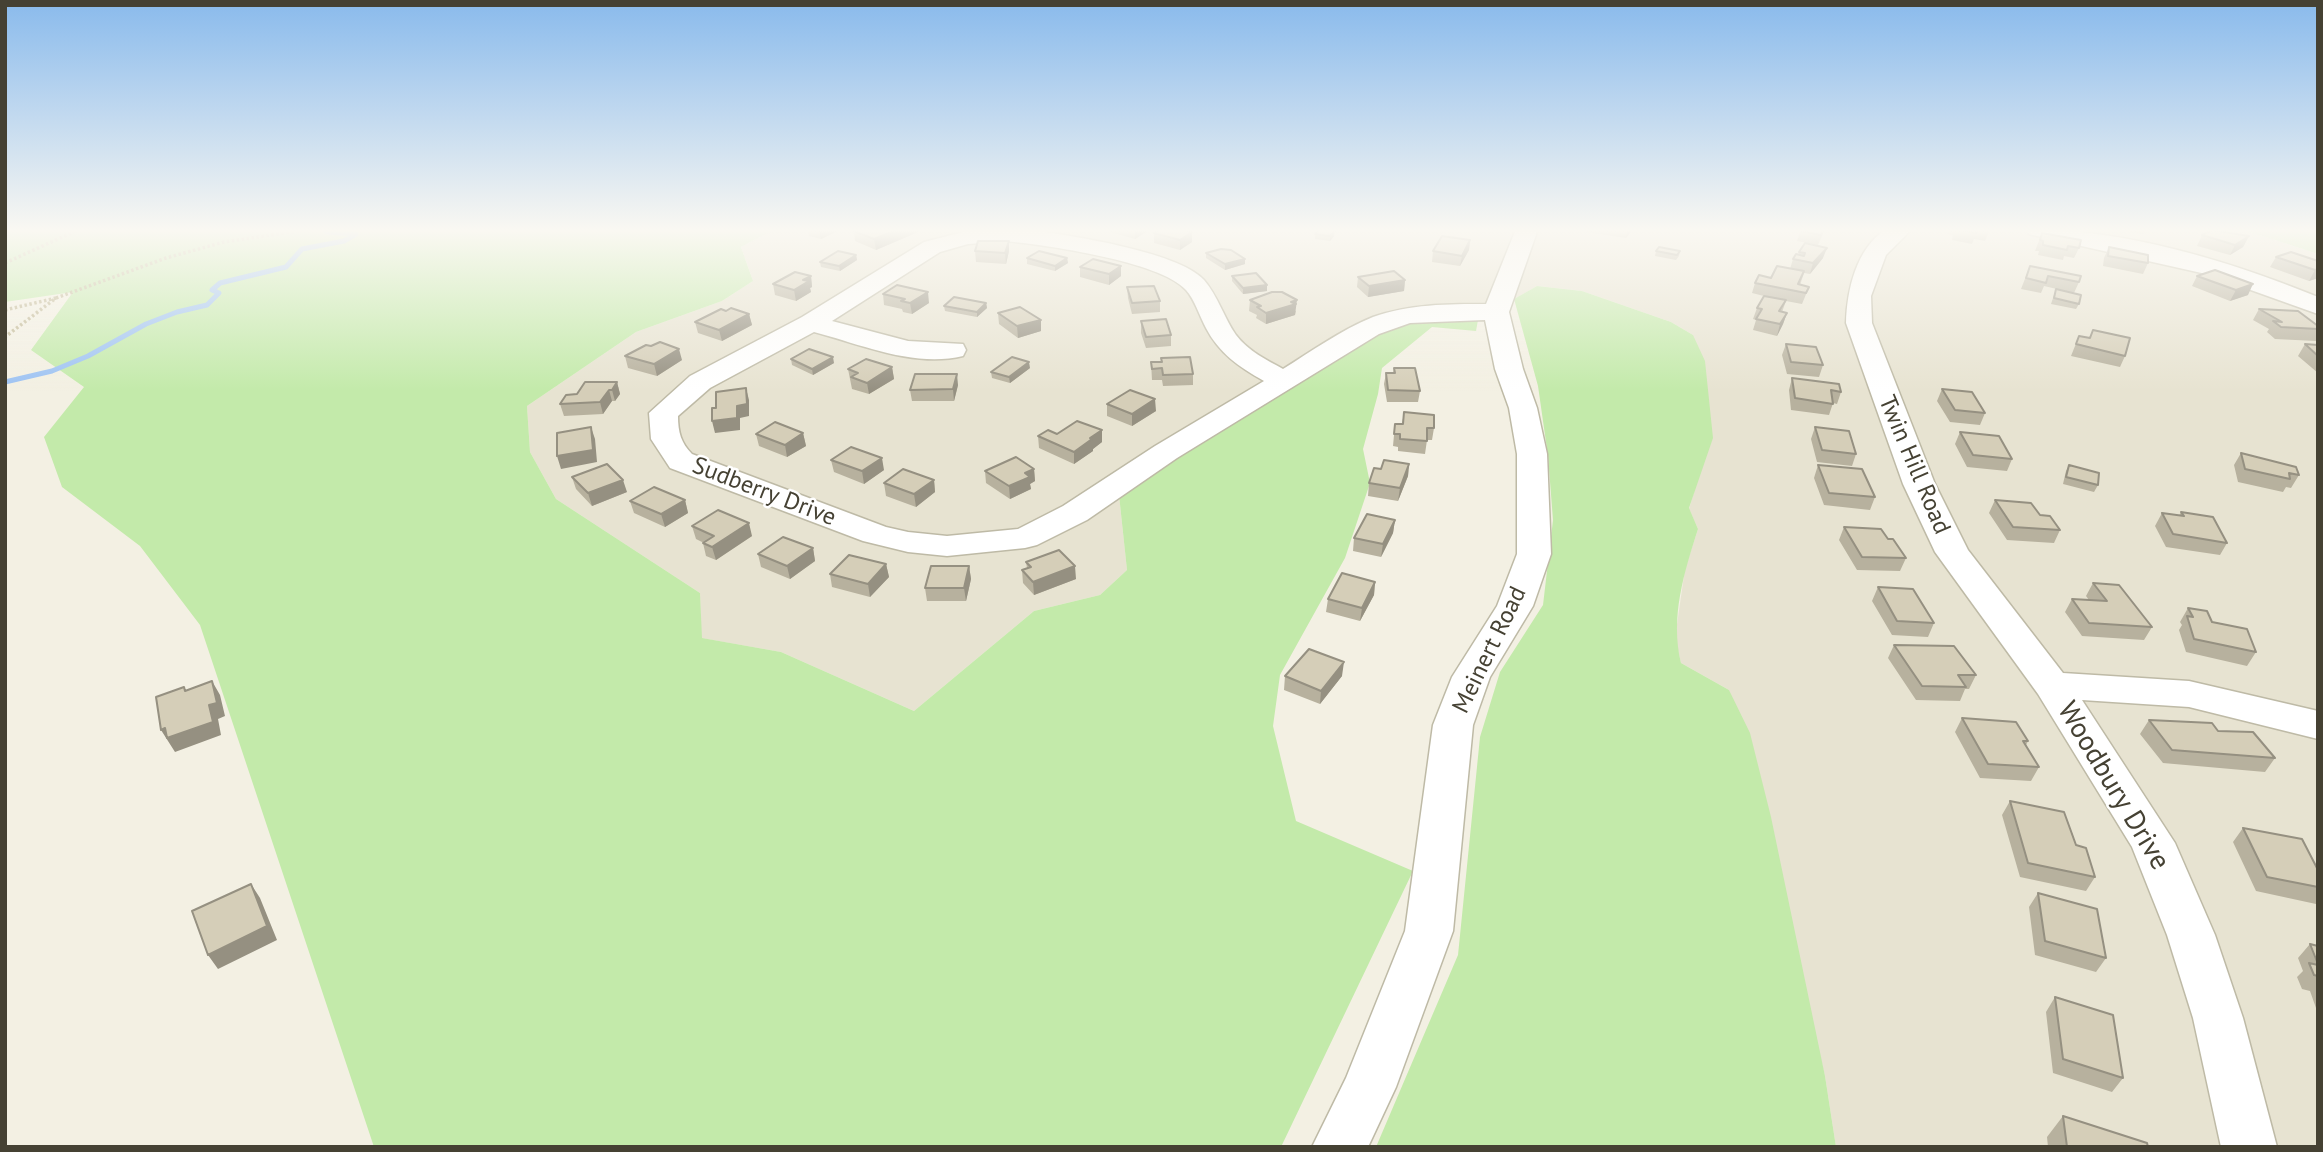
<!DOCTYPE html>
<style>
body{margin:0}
#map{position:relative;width:2323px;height:1152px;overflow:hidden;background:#f3f0e3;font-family:"PT Sans",sans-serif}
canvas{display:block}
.frame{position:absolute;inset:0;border:7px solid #454133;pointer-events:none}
</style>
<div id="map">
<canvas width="2323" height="1152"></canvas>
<div class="frame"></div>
</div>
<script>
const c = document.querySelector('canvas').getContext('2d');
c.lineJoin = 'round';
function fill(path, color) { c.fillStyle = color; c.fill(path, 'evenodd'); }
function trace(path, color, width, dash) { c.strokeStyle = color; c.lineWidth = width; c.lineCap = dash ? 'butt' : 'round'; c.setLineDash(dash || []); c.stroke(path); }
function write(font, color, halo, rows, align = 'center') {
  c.font = font + ' "PT Sans",sans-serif'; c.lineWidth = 5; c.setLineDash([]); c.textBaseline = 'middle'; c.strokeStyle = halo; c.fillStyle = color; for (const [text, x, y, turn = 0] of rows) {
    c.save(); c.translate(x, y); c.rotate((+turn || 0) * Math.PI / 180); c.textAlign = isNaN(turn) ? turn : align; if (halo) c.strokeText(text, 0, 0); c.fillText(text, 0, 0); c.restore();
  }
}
const residential = new Path2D(`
 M775,229H2241L2318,254V1147H1836L1825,1076L1729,690L1681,663L1675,638L1685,569L1698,529L1689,509L1694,492L1693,335L1671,322L1582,291L1537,286L1478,320L1440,315L1119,495L1127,570L1100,595L1034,611L914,711L781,652L701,638L700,593L556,499L530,452L527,406L636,332L722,301L753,281L741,247Z`);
const green = new Path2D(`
 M5,229H775L741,247L753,281L722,301L636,332L527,406L530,452L556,499L700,593L702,638L781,652L914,711L1034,611L1100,595L1127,570L1119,495L1356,342L1404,320H1478L1476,331L1432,327L1382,368L1378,394L1363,449L1370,483L1345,558L1280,675L1273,726L1296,821L1413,871L1281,1147H374L200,625L140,546L62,487L44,437L84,387L31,350L73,292L5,302Z
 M2241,229H2318V254Z
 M1537,286L1582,291L1671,322L1693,335L1705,361L1713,438L1689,508L1698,529C1684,573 1670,617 1681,663L1729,690L1750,733L1771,817L1825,1076L1836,1147H1376L1458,955L1480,737L1500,672L1543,605L1553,520L1548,456L1538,386L1514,299Z`);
const stream = new Path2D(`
 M5,382L52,371L88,356L146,324L177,312L207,305L219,293L212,290L220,283L286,267L302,249L344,241L356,234L327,232L323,229`);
const path = new Path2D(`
 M5,263L80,229
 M56,298L166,258L224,242L311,229
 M5,310L56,298L5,337`);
const minor = new Path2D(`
 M1026,229C1066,235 1178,251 1204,280C1218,296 1224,318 1236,335C1248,351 1267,360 1283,369C1312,351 1341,330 1373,317C1409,304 1448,304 1486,304L1516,229H1538L1509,312L1523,369L1537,408L1547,454L1551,554L1533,606L1490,677L1473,725L1453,931L1396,1087L1368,1147H1312L1346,1078L1405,931L1433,725L1452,677L1497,606L1517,554V454L1509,408L1495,369L1485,320L1410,323L1379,334L1177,458L1087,520L1037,545L1025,548L947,556L908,552L863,541L670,468L651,439L649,413L690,376L802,317L924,242L975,229ZM1006,241C1045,245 1160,261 1186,290C1195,300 1199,315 1206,328C1219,353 1239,367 1264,381L1155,446L1063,506L1018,529L947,536L908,532L886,527L692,454C681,443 678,432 678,416L710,388L814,332C860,344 914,368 963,356L966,350L963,344L908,341L832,321L940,252L968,244Z
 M1886,229H1912L1886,255L1871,296L1872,323L1935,484L1968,550L2063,673L2189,681L2318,711V739L2189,707L2082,700L2175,843L2215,935L2243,1018L2277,1147H2221L2193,1018L2167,935L2132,847L2038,694L1935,552L1903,484L1846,323C1847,290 1856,249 1886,229Z
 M2026,229C2124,229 2227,260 2318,297V314L2206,274L2037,236L2029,234Z`);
const wall = new Path2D(`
 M806,229H842L821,239L809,236L808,230Z
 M860,229H918V232L876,250L855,241L854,231Z
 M1107,229H1146V232L1135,239L1107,231Z
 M1190,229L1192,242L1180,250L1154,243V233Z
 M1587,229H1633L1626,238L1587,232Z
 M1801,229H1825L1818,245L1797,241Z
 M1949,229H1990L1985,241L1974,239L1972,244L1952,240L1953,235L1947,234Z
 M2113,229H2145L2143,234Z
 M2042,233L2079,248L2074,258L2064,256L2063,260L2038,255L2039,251H2035Z
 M1315,234L1334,236L1330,241L1315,239Z
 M2202,235L2249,236L2243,247L2230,255L2197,246Z
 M1470,240L1469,250L1460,266L1432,262L1433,251Z
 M2109,247L2148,263L2143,274L2103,266L2104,258Z
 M975,251H1009L1006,264L976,262Z
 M1656,251H1680L1679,256L1676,260L1655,256Z
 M1799,252L1823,258L1810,274L1804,273L1800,285L1809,287L1802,304L1786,301L1782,312L1787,313L1783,324L1777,336L1753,330L1756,320L1753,319L1757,308L1764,296L1752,293L1755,283L1771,278L1790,269L1793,259L1798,255Z
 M1206,253L1245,259V264L1225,270L1206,258Z
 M856,255L857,260L840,271L821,267L820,262Z
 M2276,257L2318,261V278L2309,281L2270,267Z
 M1027,258H1067L1068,263L1055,271L1027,264Z
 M1121,266V276L1109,285L1080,277V267Z
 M2030,266L2079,282L2074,293L2044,286L2041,293L2021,289Z
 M2215,270L2248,295L2230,301L2192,286L2197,276Z
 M811,276L812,287L810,288L811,292L796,301L775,295L773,284Z
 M1232,276L1267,285V291L1243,294L1232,281Z
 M1358,277L1405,280L1404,291L1368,297L1357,287Z
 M1127,287L1160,301V312L1132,314L1128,298Z
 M2056,289L2079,304L2076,309L2051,304Z
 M883,294L929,303L912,314L903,312L902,309L884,305Z
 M1250,300L1296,311L1295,315L1266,324L1256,318L1257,315L1249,311Z
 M986,303L987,308L977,317L945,311L944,306Z
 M2259,309L2318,326V338L2316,341L2275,339L2267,332L2269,329L2253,320Z
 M998,313L1041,331L1018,338L999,324Z
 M749,314L752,325L722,341L698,333L695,322Z
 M1141,321L1171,335V346L1146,348L1141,333Z
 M2093,330L2125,356L2120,367L2071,356L2079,336L2089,338Z
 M1786,344L1823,365L1819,377L1787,374L1782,355Z
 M2305,344L2318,345V373L2298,356Z
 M625,356L682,360L657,376L628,368Z
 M791,359L834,363L813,375L792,365Z
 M1151,362L1193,374V385L1163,386L1162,380H1152Z
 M892,367L894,379L869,394L852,389L848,369Z
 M1030,368L1010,383L992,378L991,372Z
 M1394,368L1420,391L1418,402H1387L1384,384L1386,373H1393Z
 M1792,378L1841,392L1837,404L1833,403L1829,415L1791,410L1789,390Z
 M617,382L620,394L615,401H612L603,414L564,416L560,404L577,394Z
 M958,385L954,401H912L910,390Z
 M1942,389L1985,413L1980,425L1950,422L1937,401Z
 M1107,404L1156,411L1132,426L1107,416Z
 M1404,412L1434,428L1432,440H1427L1425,454L1398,451V447L1393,446L1395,424H1402Z
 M1815,427L1856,454L1852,466L1817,462L1811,439Z
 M1960,432L2012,459L2007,471L1967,467L1955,444Z
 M803,433L806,446L787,457L759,446L756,434Z
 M1057,434L1102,442L1093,449V451L1074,464L1039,448L1038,436Z
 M2241,453L2299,475L2291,488L2286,487L2283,492L2238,482L2234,465Z
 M831,460L884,470L864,484L834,472Z
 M1409,464L1408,476L1398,501L1368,496L1369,483L1381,469Z
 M1818,465L1875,497L1870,510L1824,505L1814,478Z
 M2069,465L2098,485L2094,492L2063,484L2066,471Z
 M1034,469L1035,481L1030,484L1031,489L1010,499L986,483L985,471Z
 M572,477L627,492L592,506L576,489Z
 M934,480L935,492L916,507L886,496L884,483Z
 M685,500L688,513L665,527L634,513L630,501Z
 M1995,500L2040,515L2060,530L2054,543L2007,540L1989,513Z
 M2181,512L2227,543L2220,555L2166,547L2155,526L2162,513L2179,516Z
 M1395,520L1393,533L1381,557L1353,551L1354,538Z
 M692,526L752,536L716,560L706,556L703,543H704L696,539Z
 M1844,527L1888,539L1906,558L1900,571L1857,570L1839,540Z
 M813,548L815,561L790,579L761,567L758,554Z
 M1026,562L1076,579L1034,595L1023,583L1022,570L1027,568Z
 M886,564L889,577L870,597L832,587L830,574Z
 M969,566L971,579L966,601H927L925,588Z
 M1375,582L1374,595L1360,621L1326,612L1328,599Z
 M2093,583L2152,627L2144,640L2082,636L2065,612L2072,599L2089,600L2086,596Z
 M1878,587L1934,623L1928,637L1892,635L1872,601Z
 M2188,608L2212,622L2256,652L2247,666L2186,652L2179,630L2182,625L2180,622Z
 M1894,645L1976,675L1969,689H1965L1960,701L1916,700L1888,658Z
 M1285,676H1342L1320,704L1284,690Z
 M1962,718L2028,741L2026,745L2039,767L2031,781L1980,778L1955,732Z
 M2149,720L2218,731L2275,758L2265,772L2163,763L2140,734Z
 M2010,801L2076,845L2095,877L2086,891L2020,877L2002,815Z
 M2243,828L2318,870V902L2316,904L2256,891L2233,842Z
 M2038,893L2106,958L2096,972L2035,955L2029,907Z
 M2310,944L2318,946V1009L2316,1008L2310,991L2302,989L2297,977L2303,971L2298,958Z
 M2055,997L2123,1078L2112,1092L2053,1073L2046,1012Z
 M2063,1116L2148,1147H2048L2047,1137Z`);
const shadedWall = new Path2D(`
 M819,229H842L821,239Z
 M899,229H918V232L876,250L874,239Z
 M1135,229H1146V232L1135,239Z
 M1184,229H1190V234L1192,232V242L1180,250V240Z
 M1628,229H1633L1626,238Z
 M1335,231L1334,236L1330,241V236Z
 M2249,236L2243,247L2230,255L2235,245Z
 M1470,240L1469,250L1460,266L1462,256Z
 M1009,241V251L1006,264L1005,253Z
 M1827,248L1823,258L1810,274L1813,263Z
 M856,255L857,260L840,271L839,266Z
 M1067,258L1068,263L1055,271V266Z
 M1245,259V264L1225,270V264Z
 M1121,266V276L1109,285V274Z
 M2318,269V278L2309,281L2315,270Z
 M811,276L812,287L810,288L811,292L796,301L794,290L803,280Z
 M1405,280L1404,291L1368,297L1369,286Z
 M2253,284L2248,295L2230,301L2236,290Z
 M1267,285V291L1243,294V288Z
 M928,292L929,303L912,314L910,303Z
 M1297,300L1295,315L1266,324V313Z
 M986,303L987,308L977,317V312Z
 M1787,313L1783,324L1777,336L1780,324Z
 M749,314L752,325L722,341L719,330Z
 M1041,320V331L1018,338L1017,326Z
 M679,349L682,360L657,376L654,364Z
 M833,357L834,363L813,375L812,369Z
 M1029,362L1030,368L1010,383L1009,377Z
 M892,367L894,379L869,394L867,383Z
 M957,374L958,385L954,401L953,389Z
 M617,382L620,394L615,401L612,390Z
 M746,388L749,400V416L740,418V430L715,433L712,421L737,406Z
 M609,390L612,401L603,414L600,402Z
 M1155,399L1156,411L1132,426V414Z
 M591,427L595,439L597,462L561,469L557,456Z
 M1102,430V442L1093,449V451L1074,464V452L1090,438Z
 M803,433L806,446L787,457L785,445Z
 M882,458L884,470L864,484L862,471Z
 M1409,464L1408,476L1398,501L1400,488Z
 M1034,469L1035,481L1030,484L1031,489L1010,499L1009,486L1025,473Z
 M623,480L627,492L592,506L588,493Z
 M934,480L935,492L916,507L914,494Z
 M685,500L688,513L665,527L661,514Z
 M1395,520L1393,533L1381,557L1383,544Z
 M749,523L752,536L716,560L712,547Z
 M813,548L815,561L790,579L787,566Z
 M886,564L889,577L870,597L868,584Z
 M969,566L971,579L966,601L964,588Z
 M1075,566L1076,579L1034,595L1033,582Z
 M1375,582L1374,595L1360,621L1362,608Z
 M1344,662L1342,676L1320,704L1321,691Z
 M212,681L220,695L225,716L218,719L221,735L175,752L161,730L209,705Z
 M251,884L260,898L277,940L218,969L208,955Z`);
const building = new Path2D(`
 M860,229H899L874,239L854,231Z
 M1160,229H1184L1183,230L1192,232L1180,240L1154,233Z
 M1319,229H1324L1335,231L1330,236L1315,234Z
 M1801,229H1824L1821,235L1801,231Z
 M1956,229H1977L1976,233Z
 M2212,230L2249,236L2235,245L2202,235Z
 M2042,233L2081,240L2079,248L2068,246L2067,250L2043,245V241L2040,240Z
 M1442,236L1470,240L1462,256L1433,251Z
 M978,241H1009L1005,253L975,251Z
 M1805,243L1827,248L1813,263L1793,259L1796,254L1804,256L1805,253L1799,252Z
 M1659,247L1680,251L1677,255L1656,251Z
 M2109,247L2148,255V263L2108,256Z
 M1221,249L1231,250L1245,259L1225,264L1206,253Z
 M838,251L856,255L839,266L820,262Z
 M1039,251L1067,258L1055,266L1027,258Z
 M2291,252L2318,261V269L2315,270L2276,257Z
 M1093,259L1121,266L1109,274L1080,267Z
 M1777,266L1804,271L1798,284L1809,287L1806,293L1755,283L1759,275L1771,278Z
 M2030,266L2081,276L2079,282L2048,276L2046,283L2026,278Z
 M2215,270L2253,284L2236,290L2197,276Z
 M1394,271L1405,280L1369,286L1358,277Z
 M795,272L811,276L803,280L809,281L794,290L773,284Z
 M1256,273L1267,285L1243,288L1232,276Z
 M897,285L928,292L910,303L901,301L905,299L883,294Z
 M1154,286L1160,301L1132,303L1127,287Z
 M2056,289L2081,295L2079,304L2054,298Z
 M1272,292H1282L1297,300L1291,302L1296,304L1266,313L1257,307L1261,306L1250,300Z
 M1764,296L1786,300L1779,311L1787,313L1780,324L1756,319L1762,309L1757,308Z
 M954,297L986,303L977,312L944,306Z
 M1020,307L1041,320L1017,326L998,313Z
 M731,308L749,314L719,330L695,322L721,309L726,311Z
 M2259,309L2298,311L2318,326V329L2281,327L2273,321L2282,322Z
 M1166,319L1171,335L1146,337L1141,321Z
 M2093,330L2130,338L2125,356L2076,344L2079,336L2090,338Z
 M660,342L679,349L654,364L625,356L646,345L651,346Z
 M1786,344L1816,347L1823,365L1791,362Z
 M2305,344L2318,345V356Z
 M809,349L833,357L812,369L791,359Z
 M1012,357L1029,362L1009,377L991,372Z
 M1190,357L1193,374L1163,375L1162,368L1152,369L1151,362H1162L1161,358Z
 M866,359L892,367L867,383L851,377L858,373L848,369Z
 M1394,368H1415L1420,391L1388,390L1386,373H1395Z
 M915,374H957L953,389L910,390Z
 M1792,378L1839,384L1841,392L1831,390L1833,404L1795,398Z
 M585,382H617L612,390H609L600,402L560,404L566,395L577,394Z
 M746,388L747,404L737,406V418L712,421V408H716V392Z
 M1942,389L1972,392L1985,413L1955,410Z
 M1130,390L1155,399L1132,414L1107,404Z
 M1404,412L1434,415V428H1427V441L1400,439V434H1394L1395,424H1403Z
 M1077,421L1102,430L1090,438L1092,439L1074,452L1038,436L1048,430L1057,434Z
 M775,422L803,433L785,445L756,434Z
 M591,427L593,450L557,456V433Z
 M1815,427L1849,431L1856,454L1822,450Z
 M1960,432L1999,436L2012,459L1973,455Z
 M851,447L882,458L862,471L831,460Z
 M2241,453L2296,467L2299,475L2289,473L2290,479L2245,469Z
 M1016,457L1034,469L1025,473L1030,477L1009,486L985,471Z
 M1384,460L1409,464L1400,488L1369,483L1374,468L1381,469Z
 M607,464L623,480L588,493L572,477Z
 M1818,465L1862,469L1875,497L1829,493Z
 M2069,465L2099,473L2098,485L2066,477Z
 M903,469L934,480L914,494L884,483Z
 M654,487L685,500L661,514L630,501Z
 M1995,500L2031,503L2040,515L2050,516L2060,530L2013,527Z
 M718,510L749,523L712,547L703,543L714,536L692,526Z
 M2181,512L2213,517L2227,543L2173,534L2162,513L2184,516Z
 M1367,514L1395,520L1383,544L1354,538Z
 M1844,527L1881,529L1888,539H1893L1906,558L1862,557Z
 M783,537L813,548L787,566L758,554Z
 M1059,550L1075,566L1033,582L1022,570L1031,567L1026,562Z
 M849,555L886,564L868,584L830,574Z
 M931,566H969L964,588H925Z
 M1342,573L1375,582L1362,608L1328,599Z
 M2093,583L2119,585L2152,627L2089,623L2072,599L2107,601Z
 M1878,587L1913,589L1934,623L1897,621Z
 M2188,608L2207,611L2212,622L2247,629L2256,652L2194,639L2187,616L2193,617Z
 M1894,645L1954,646L1976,675H1958L1966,687L1922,686Z
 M1309,649L1344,662L1321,691L1285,676Z
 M212,681L217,703L209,705L213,722L167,738L165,728L161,730L156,697L184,687L185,691Z
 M1962,718L2016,722L2028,741H2023L2039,767L1988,764Z
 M2149,720L2212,723L2218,731L2253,732L2275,758L2172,750Z
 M2010,801L2064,812L2076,845L2086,848L2095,877L2028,863Z
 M2243,828L2302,839L2318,870V887L2267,877Z
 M251,884L267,926L208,955L192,911Z
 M2038,893L2097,909L2106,958L2045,941Z
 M2310,944L2318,946V964Z
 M2309,963L2318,965V976L2314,975Z
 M2055,997L2113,1015L2123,1078L2063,1059Z
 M2063,1116L2147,1143L2148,1147H2067Z`);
const streetNames = [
 ["Twin Hill Road",1914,465,67],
 ["Sudberry Drive",764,492,21],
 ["Meinert Road",1490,650,-64]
];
const nearStreetnames = [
 ["Woodbury Drive",2113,786,59]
];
fill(residential, '#e7e3d1');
fill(green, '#c3eaaa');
trace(stream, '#9cc2f3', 5);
trace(minor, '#bebaa6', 3);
trace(path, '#c1b896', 3.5, [2.5, 2.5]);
fill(minor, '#fff');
fill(wall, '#b7b19e');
fill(shadedWall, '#959081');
fill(building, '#d5ceb8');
trace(building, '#959081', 2);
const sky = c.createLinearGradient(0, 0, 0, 391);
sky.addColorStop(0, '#89baec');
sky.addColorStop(0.59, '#faf8f2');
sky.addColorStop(1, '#faf8f200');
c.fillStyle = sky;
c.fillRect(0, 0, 2323, 391);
write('24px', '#454133', '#fff', streetNames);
write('28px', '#454133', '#fff', nearStreetnames);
</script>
